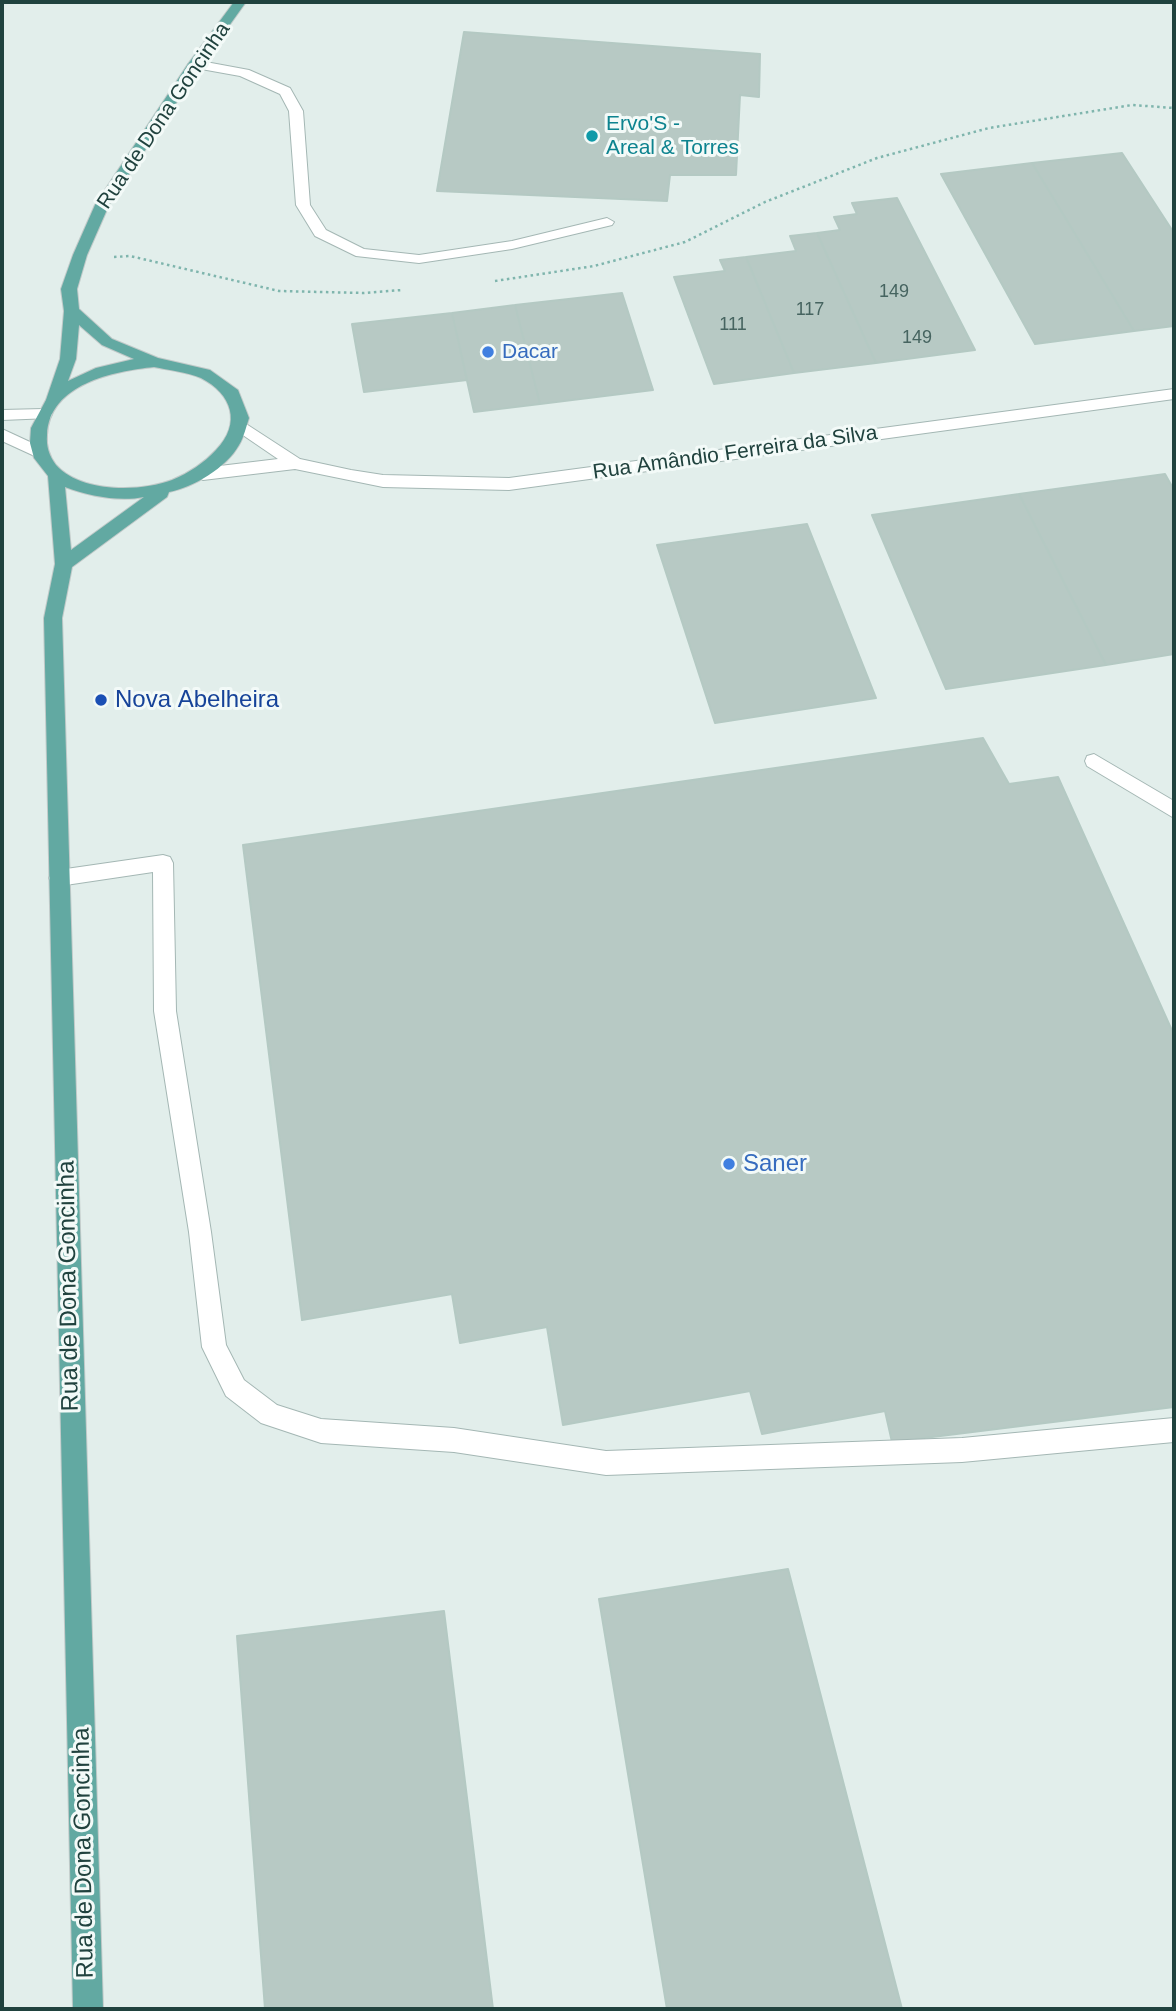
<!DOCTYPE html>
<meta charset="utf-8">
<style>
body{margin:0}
#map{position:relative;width:1176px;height:2011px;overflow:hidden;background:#e2eeeb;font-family:Arial,sans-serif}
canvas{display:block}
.frame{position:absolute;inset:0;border:4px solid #20423e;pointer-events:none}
</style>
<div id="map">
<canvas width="1176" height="2011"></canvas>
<div class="frame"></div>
</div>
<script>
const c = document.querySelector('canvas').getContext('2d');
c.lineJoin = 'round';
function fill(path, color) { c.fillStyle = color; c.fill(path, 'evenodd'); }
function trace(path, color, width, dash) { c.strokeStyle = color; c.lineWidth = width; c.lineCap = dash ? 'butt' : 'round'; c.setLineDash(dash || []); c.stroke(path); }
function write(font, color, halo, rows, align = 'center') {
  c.font = font + ' Arial,sans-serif'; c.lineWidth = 6; c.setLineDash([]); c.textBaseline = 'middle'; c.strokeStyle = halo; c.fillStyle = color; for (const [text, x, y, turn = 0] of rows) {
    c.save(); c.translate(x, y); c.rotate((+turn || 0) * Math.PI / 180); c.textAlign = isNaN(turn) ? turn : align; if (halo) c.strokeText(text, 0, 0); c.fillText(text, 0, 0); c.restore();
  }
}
const building = new Path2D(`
 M464,32L760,54L759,97L740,95L736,175H670L667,201L437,191Z
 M1122,153L1174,233V326L1134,331L1032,163Z
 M1032,163L1134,331L1035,344L941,174Z
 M897,198L975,350L876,363L817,233L840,230L834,217L857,214L852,203Z
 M817,233L876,363L794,373L746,257L796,251L790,236Z
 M746,257L794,373L714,384L674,277L725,271L720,260Z
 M622,293L653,390L540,404L515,305Z
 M515,305L540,404L474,412L452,313Z
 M452,313L467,380L364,392L352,324Z
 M1165,474L1174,490V654L1106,665L1019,494Z
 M1019,494L1106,665L946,689L872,515Z
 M807,524L876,698L715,723L657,545Z
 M983,738L1009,784L1058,777L1174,1035V1407L892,1442L885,1411L762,1434L750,1391L563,1425L547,1327L460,1343L452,1294L302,1320L243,845Z
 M788,1569L902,2009H667L599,1599Z
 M444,1611L493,2009H265L237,1636Z`);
const path = new Path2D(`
 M114,257L130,256L279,291L364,293L402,290
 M495,281L594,266L685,242L765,202L877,158L989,128L1132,105L1174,108`);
const minor = new Path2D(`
 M195,60L249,70L290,88L303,111L310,205L326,230L364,249L419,255L512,241L607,218L614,222L612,225L512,249L419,263L356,256L315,236L296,205L289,111L280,94L240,76L190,67L188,64Z
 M1174,389V399L509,490L383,487L295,469L203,480L195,474L203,468L278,459L234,429L232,425L234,421L240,420L300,459L351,470L383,475L509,478Z
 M44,409L52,414L50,418L2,420V410Z
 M2,429L45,449L47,453L39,458L2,441Z
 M1094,754L1174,801V818L1087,766L1085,761L1087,756Z
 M163,855L170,857L173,863L176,1011L211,1232L226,1345L244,1380L277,1405L321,1419L454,1428L606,1451L962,1438L1174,1418V1442L962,1462L606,1475L454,1452L321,1443L261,1423L226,1396L202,1347L189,1232L154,1011L153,872L59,886L52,884L49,878L52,872L59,870Z`);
const major = new Path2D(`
 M234,2H246L201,65L109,205L87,255L77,289L79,309L112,339L158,358L210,370L238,390L249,418C246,427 244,437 239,445C226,468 194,487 169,492L167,497L72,567L62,618L103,2009H73L44,618L55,564L48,476L34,458L30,443L31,428L46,400L60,359L64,311L61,289L73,255L95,205L188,64ZM79,325L102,345L134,359L96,368L68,381L76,359ZM154,367C168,370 187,372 201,378C232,394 242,423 216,450C204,463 189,473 172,480C140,492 81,493 56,465C49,456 46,446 47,435C49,384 114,371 154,367ZM65,487C89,496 119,502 144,497L71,550Z`);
const markers = [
 [592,136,7,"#0f9aa8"],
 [488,352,7,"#3f7fe0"],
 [101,700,7,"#1a4fb4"],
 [729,1164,7,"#3f7fe0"]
];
const farNumbernames = [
 ["149",894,292],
 ["117",810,310],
 ["111",733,325],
 ["149",917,338]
];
const farStreetnames = [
 ["Rua de Dona Goncinha",164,116,-56],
 ["Rua Amândio Ferreira da Silva",735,453,-8]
];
const farCulturenames = [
 ["Ervo'S -",606,124],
 ["Areal & Torres",606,148]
];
const farShopnames = [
 ["Dacar",502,352]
];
const transitNames = [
 ["Nova Abelheira",115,700]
];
const shopNames = [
 ["Saner",743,1164]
];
const streetNames = [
 ["Rua de Dona Goncinha",69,1286,-91],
 ["Rua de Dona Goncinha",84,1853,-91]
];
fill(building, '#b7c9c4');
trace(building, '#b4c9c3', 2);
trace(minor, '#a4b7b4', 2);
trace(major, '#c1cac9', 2);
trace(path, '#7fb5ad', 2.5, [2.5, 3.5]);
fill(minor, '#fff');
fill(major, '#62a9a2');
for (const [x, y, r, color] of markers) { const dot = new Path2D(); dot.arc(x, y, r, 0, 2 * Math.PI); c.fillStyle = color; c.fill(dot); trace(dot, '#f3faf8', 2.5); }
write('18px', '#466460', null, farNumbernames);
write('21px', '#20423e', '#f3faf8', farStreetnames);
write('21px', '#0d838f', '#f3faf8', farCulturenames, 'left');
write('21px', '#366cbe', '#f3faf8', farShopnames, 'left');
write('24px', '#164399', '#f3faf8', transitNames, 'left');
write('24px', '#366cbe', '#f3faf8', shopNames, 'left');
write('24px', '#20423e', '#f3faf8', streetNames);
</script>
